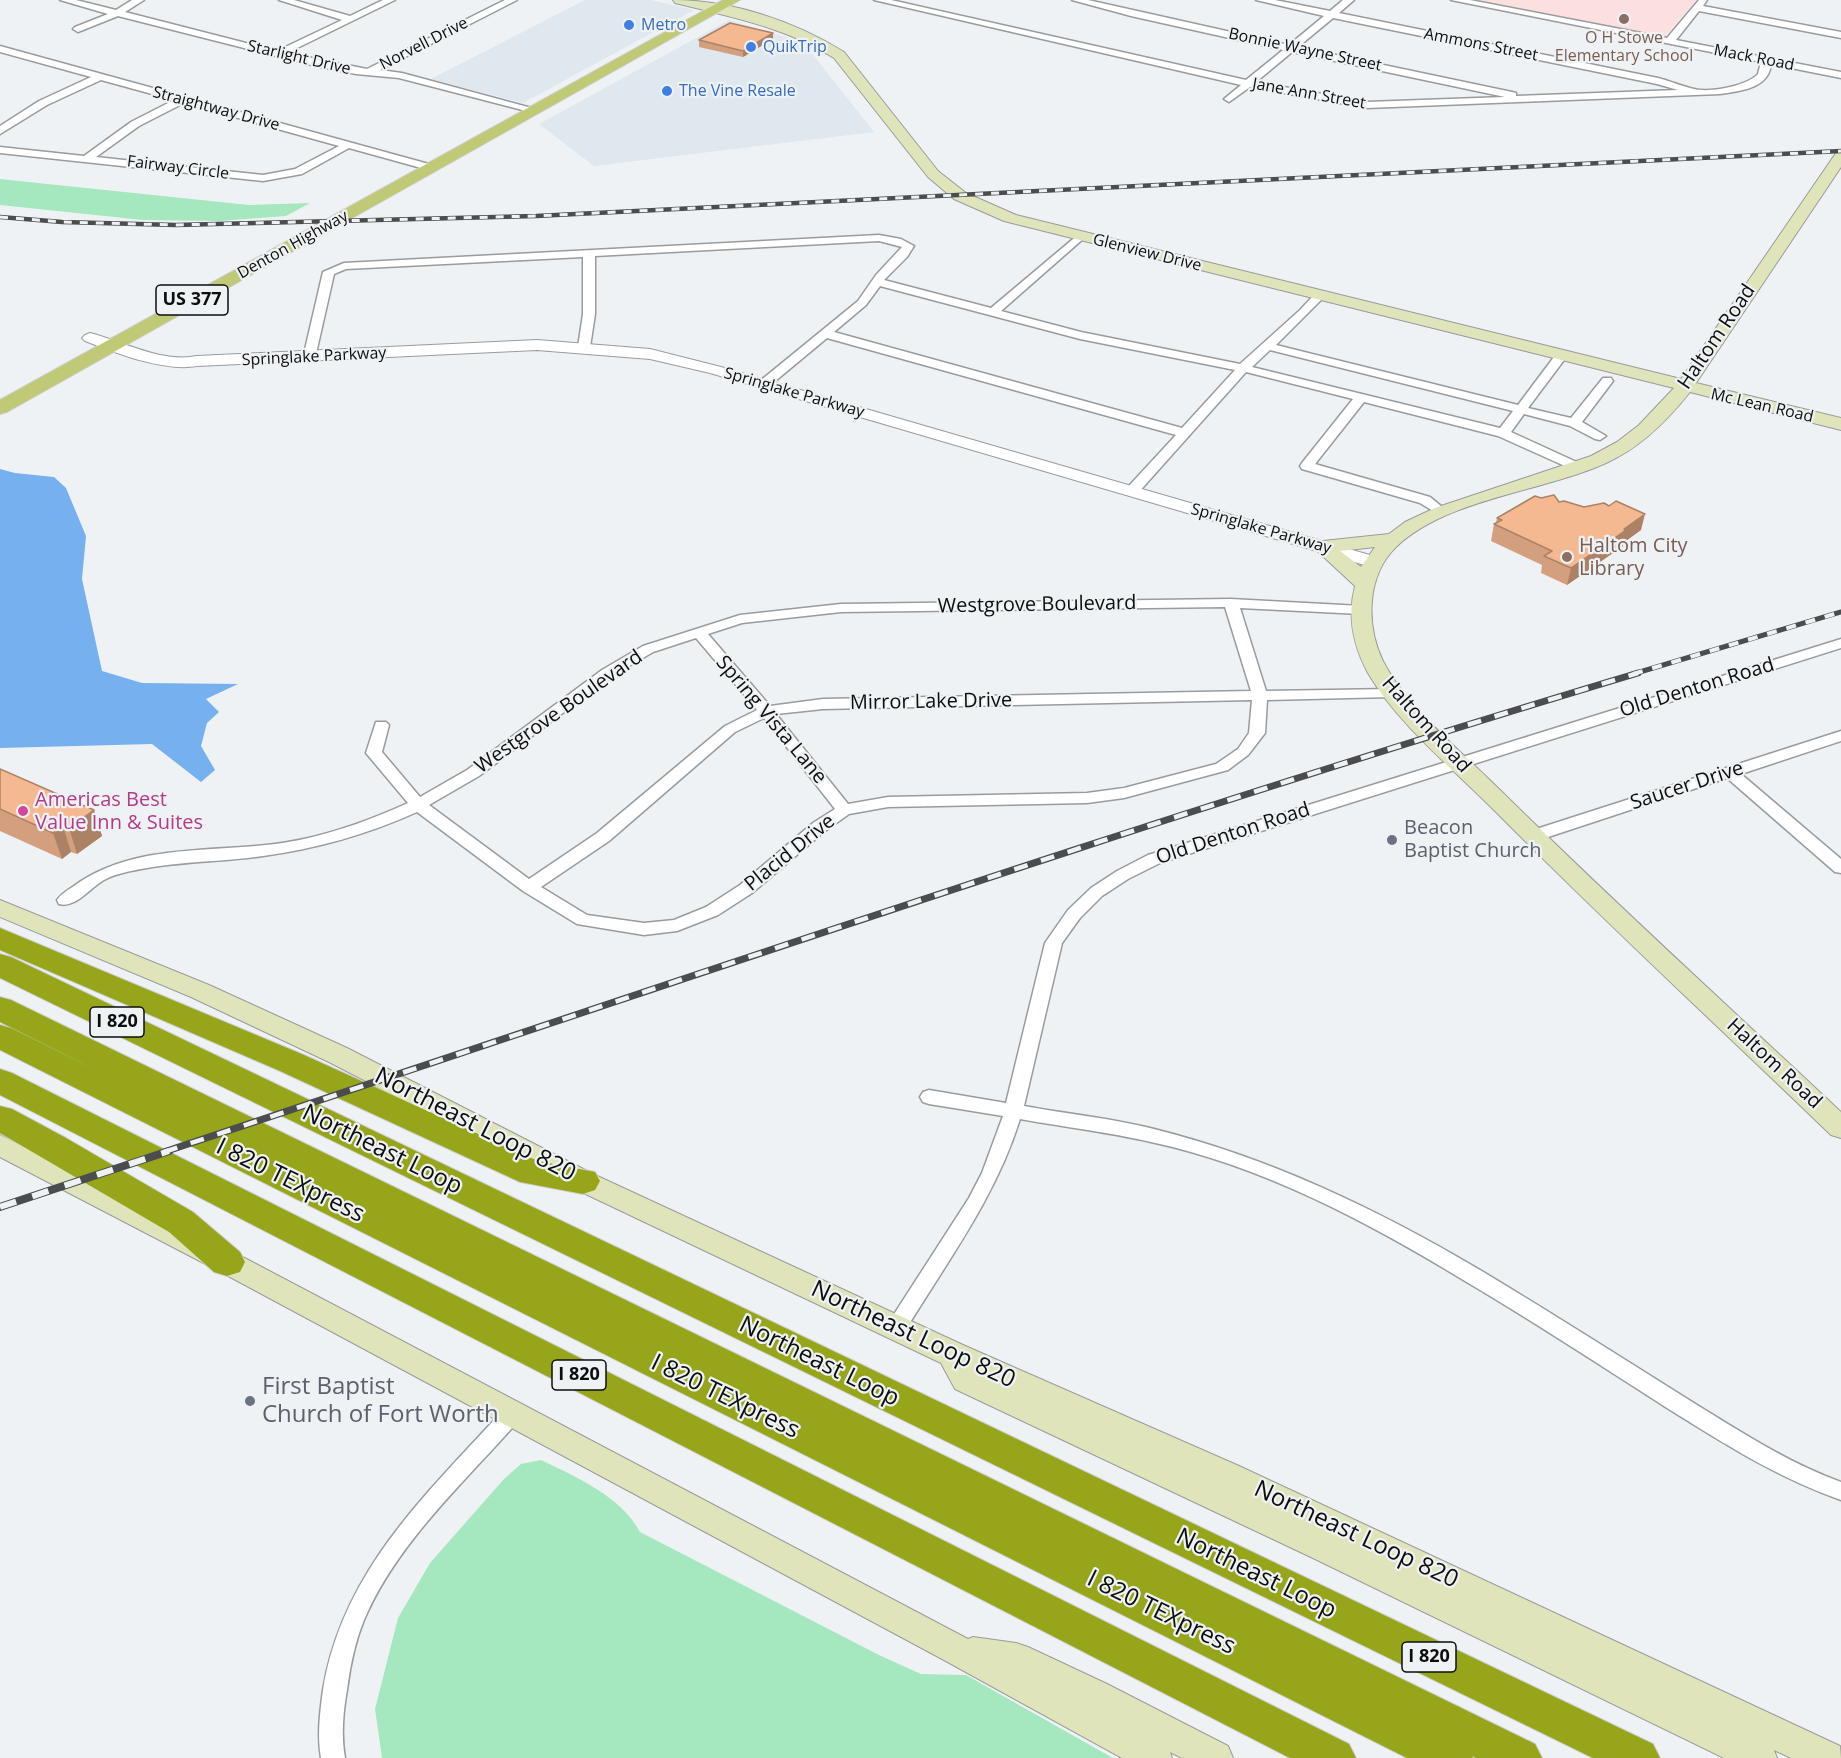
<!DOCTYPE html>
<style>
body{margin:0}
canvas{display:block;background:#eff2f4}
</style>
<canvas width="1841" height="1758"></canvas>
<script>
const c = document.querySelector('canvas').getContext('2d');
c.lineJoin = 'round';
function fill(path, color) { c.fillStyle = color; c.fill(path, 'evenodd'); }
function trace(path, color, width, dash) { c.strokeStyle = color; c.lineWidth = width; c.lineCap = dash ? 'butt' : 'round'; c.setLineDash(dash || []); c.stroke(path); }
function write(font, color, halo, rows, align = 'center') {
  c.font = font + ' "Open Sans",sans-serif'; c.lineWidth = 4.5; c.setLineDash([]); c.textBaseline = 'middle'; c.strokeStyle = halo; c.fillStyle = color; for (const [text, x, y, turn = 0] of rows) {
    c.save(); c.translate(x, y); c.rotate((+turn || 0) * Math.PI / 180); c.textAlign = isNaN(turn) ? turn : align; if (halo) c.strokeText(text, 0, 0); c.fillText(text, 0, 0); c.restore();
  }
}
const built = new Path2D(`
 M585,0H651L694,10L523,103L431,79Z
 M729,20L785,37L806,46L874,132L594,166L539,124Z`);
const education = new Path2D(`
 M1474,0H1696L1664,37Z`);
const green = new Path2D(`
 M0,179L249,205L310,203L286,216L219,221L143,220L0,205Z
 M541,1460C576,1477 621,1496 640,1532L879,1655L921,1674L966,1675L1113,1758H382L375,1709L398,1618L430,1563L504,1479L521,1464Z`);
const water = new Path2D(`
 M0,469L15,473L54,477L66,488L86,536L82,579L102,671L142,683L238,684L206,699L219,712L207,723L201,746L215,770L201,782L152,744L0,748Z`);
const minor = new Path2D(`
 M60,0H76L116,10L132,0H144L125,12L277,51L342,20L279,0H294L350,16L383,0H395L287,53L367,69L505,0H517L380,70L402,73L539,110L534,113L399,78L356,74L315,66L118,16L78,32L73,29L75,27L108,14Z
 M874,0H891L1246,80L1283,50L1131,16L1072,0H1088L1289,45L1324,16L1256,0H1275L1330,11L1343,0H1354L1339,13L1658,78C1670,81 1684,87 1694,89C1710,93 1747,86 1758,74L1761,62L1451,0H1470L1667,38L1699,0H1707L1703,6L1841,32V38L1699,11L1676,40L1841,72V78L1771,64C1769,89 1739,91 1720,94L1367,108L1250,87L1229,102L1224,99L1241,85ZM1333,18L1657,84L1678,90L1516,96V93L1512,92L1298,47ZM1292,52L1505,97L1367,102L1256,82Z
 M0,46L436,166L437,168L432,171L349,148L302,174L263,181L0,153V147L84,156L131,122L174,100L101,80L47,105L0,134V126L39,101L91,77L0,52ZM184,103L339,146L295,169L263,175L96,157L139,126Z
 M1079,234L1083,235V239L1001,311L1081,332L1240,364L1300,310L1315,294L1319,293L1325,296L1276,345L1518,405L1557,353H1565L1567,356L1528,408L1571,418L1603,378H1611L1613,381L1582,422L1606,436L1600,440L1595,439L1570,426L1524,414L1511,432L1581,464L1583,467L1581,470L1576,471L1498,436L1364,402L1315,464L1430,497L1447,511L1440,515L1420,503L1302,469L1300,466L1302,463L1353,399L1246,372L1137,494L1132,495L1125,491L1127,488L1176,435L827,338L768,387H760L758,384L760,381L858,301L876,275L902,247L879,241L595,256V314L590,347L584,351L578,347L583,314V257L346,269L334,274L315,358L309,362L303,358L323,272L344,263L879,235L901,239L914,246L907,257L884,280L991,308ZM880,286L1080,339L1235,370L1182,428L834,332L866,305ZM1270,350L1513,411L1500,428L1252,367Z
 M1231,599L1361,606L1368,610L1361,614L1240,608L1266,691L1392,689L1399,693L1392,697L1267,700L1265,733L1248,755L1228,770L1124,798L1087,803L888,807L849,814L825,831L752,893L718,915L677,931L644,935L577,924L523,891L417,812C368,834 316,849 263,856C222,862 181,861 141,869C130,871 115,874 106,879C91,886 76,909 59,904L57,900C61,894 68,890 74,886C140,838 229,856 304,839C340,831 375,818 408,803L366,753L376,722H386L389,725L382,752L420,797L467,770L602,670L643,646L740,615L841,604ZM1225,607L1251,691L823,699L770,706L708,634L742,623L841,612ZM696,638L757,710L725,726L597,833L529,879L429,805L479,776L612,676L653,652ZM1252,700L1249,733L1238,749L1216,764L1124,788L1087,793L888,797L848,804L776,714L823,709ZM764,718L835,809L813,823L740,885L706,907L674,920L644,923L587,915L541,887L609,841L735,732Z
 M1841,639V648L1160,863L1128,879L1102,896L1080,918L1062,943L1024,1106C1067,1114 1112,1118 1154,1129C1270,1158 1377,1209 1480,1270C1550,1312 1619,1356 1689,1400C1738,1430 1786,1462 1841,1482V1500C1776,1477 1725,1444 1667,1408C1600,1365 1533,1321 1465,1281C1368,1222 1263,1166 1151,1142C1108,1132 1064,1127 1020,1119C995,1199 946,1263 903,1334L896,1336L889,1334L886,1328L889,1322L969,1198L982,1173L1003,1116L929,1104L923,1102L920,1097L923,1092L929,1090L1006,1103L1045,943L1068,910L1091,888L1117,871L1148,855Z
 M1841,731V741L1741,774L1841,859V873L1835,872L1727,778L1539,840H1527L1525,836L1527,832Z
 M513,1404L520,1407L523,1413L520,1419C466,1481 397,1542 364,1620C355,1642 350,1666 347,1690C343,1712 341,1736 345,1758H321C317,1736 320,1712 323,1690C343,1569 428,1493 506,1407Z`);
const tertiary = new Path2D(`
 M90,333C125,342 161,363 197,356L537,340L650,349L721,367L1380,558L1383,562L1380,566H1368L710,373L650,359L537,350L197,366C164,372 116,353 85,341L82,338L85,335Z`);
const secondary = new Path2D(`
 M673,0C732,0 794,21 844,52L938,171L966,193L1016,215L1681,379L1836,153L1841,151V167L1696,383L1841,418V430L1690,392C1667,421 1640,448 1606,463C1542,492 1448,498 1396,547C1366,576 1366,626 1383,661C1406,707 1462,752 1498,788C1610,899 1726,1004 1841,1112V1138L1831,1135C1719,1027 1604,921 1494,810C1453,769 1397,723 1368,673C1353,645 1347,617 1355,586L1313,547L1316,543L1323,541L1389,534L1405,522L1435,508L1591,456L1617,442L1639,425L1674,388L1004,221L954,199L928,177L834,58C785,27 731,17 675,3ZM1375,547L1361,567L1340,551Z
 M0,900L209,985L347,1048L593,1174L963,1345L1239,1466L1840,1746L1841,1758H1791L1774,1750L1777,1758H1724L1313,1558L955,1389L941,1363L573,1188L329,1062L191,997L0,917Z
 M0,1135L237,1254L968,1639L973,1637L1016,1643L1028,1647L1107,1684L1228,1746L1233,1758H1182L1170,1752L1172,1758H1122L944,1660L217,1270L0,1157Z`);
const primary = new Path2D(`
 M723,0H740L7,412L0,414V400Z`);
const motorway = new Path2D(`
 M0,928L304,1055L538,1161L595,1172L600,1181L595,1190L583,1194L520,1182L280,1071L0,950Z
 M0,954L11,957L1653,1744L1660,1758H1593L0,978Z
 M0,997L11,1000L1535,1744L1542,1758H1476L1472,1756L1473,1758H1407L0,1050V1025L11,1028L102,1073L0,1022Z
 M0,1069L12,1073L1349,1744L1356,1758H1290L0,1095Z
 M0,1106L12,1109L66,1138L193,1212L240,1252L245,1262L240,1272L227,1276L214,1272L169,1232L0,1133Z`);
const railFar3 = new Path2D(`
 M0,217L62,222L176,225L536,216L1841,151`);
const railFar2 = new Path2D(`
 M1633,674L1841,612`);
const railFar1 = new Path2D(`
 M164,1152C654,990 1143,821 1638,673`);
const rail = new Path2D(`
 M0,1207L169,1151`);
const wall = new Path2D(`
 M773,39L743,57L699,47V40Z
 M1541,498L1559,502L1641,530L1623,543V546L1567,585L1541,573L1542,565L1491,541L1494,524L1496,523L1497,518Z
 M0,769L94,810L102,836L77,854L71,852L62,859L0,831Z`);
const shadedWall = new Path2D(`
 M773,33V39L743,57V51Z
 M1645,514L1641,530L1623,543V546L1567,585L1571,568Z
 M94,810L102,836L77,854L69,828Z
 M63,826L71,852L62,859L53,833Z`);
const building = new Path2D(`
 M730,23L773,33L743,51L699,40Z
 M1554,495L1559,502L1564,501L1584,507L1604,503L1609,506L1616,501L1645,514L1624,529L1626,530L1571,568L1544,556L1552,551L1494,524L1502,520L1497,518L1535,496L1541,498Z
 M0,769L94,810L69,828L63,826L53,833L0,809Z`);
const markers = [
 [1624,19,6,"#8d6e63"],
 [629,25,6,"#3f7fe0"],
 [751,47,6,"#3f7fe0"],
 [667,91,6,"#3f7fe0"],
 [1567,557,6,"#8d6e63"],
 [23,811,6,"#d1479c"],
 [1392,840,6,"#6b7280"],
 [250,1401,6,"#6b7280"]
];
const farShopnames = [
 ["Metro",641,25],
 ["QuikTrip",763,47],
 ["The Vine Resale",679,91]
];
const farEducationnames = [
 ["O H Stowe",1624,38],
 ["Elementary School",1624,56]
];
const farStreetnames = [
 ["Norvell Drive",424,44,-27],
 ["Ammons Street",1481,45,11],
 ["Bonnie Wayne Street",1305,50,12],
 ["Starlight Drive",299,58,13],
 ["Mack Road",1754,58,11],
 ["Jane Ann Street",1309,94,10],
 ["Straightway Drive",216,109,15],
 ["Fairway Circle",178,168,7],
 ["Denton Highway",293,245,-29],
 ["Glenview Drive",1147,253,14],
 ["Springlake Parkway",314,357,-3],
 ["Springlake Parkway",794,393,16],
 ["Mc Lean Road",1762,406,13],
 ["Springlake Parkway",1261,529,16]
];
const shields = [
 [192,300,72],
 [117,1022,54],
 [579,1375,54],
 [1429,1657,54]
];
const shieldNames = [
 ["US 377",192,300],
 ["I 820",117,1022],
 ["I 820",579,1375],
 ["I 820",1429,1657]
];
const streetNames = [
 ["Haltom Road",1717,337,-56],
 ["Westgrove Boulevard",1037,605,-1],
 ["Old Denton Road",1697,688,-17],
 ["Mirror Lake Drive",931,702,-1],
 ["Westgrove Boulevard",559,712,-35],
 ["Spring Vista Lane",771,720,50],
 ["Haltom Road",1426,725,48],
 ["Saucer Drive",1687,786,-18],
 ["Old Denton Road",1233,834,-18],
 ["Placid Drive",790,853,-39],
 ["Haltom Road",1774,1064,43]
];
const educationNames = [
 ["Haltom City",1579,546],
 ["Library",1579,569]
];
const hotelNames = [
 ["Americas Best",35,800],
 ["Value Inn & Suites",35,823]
];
const worshipNames = [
 ["Beacon",1404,828],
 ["Baptist Church",1404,851]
];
const nearStreetnames = [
 ["Northeast Loop 820",475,1125,27],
 ["Northeast Loop",382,1150,26],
 ["I 820 TEXpress",290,1181,26],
 ["Northeast Loop 820",913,1335,25],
 ["Northeast Loop",819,1362,26],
 ["I 820 TEXpress",725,1397,26],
 ["Northeast Loop 820",1356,1535,25],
 ["Northeast Loop",1256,1574,26],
 ["I 820 TEXpress",1161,1613,26]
];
const nearWorshipnames = [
 ["First Baptist",262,1387],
 ["Church of Fort Worth",262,1415]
];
fill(built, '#dfe7ef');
fill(education, '#fbe0df');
fill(green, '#a5e8c0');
fill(water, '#76b0ee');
trace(minor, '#999b9d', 3);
trace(tertiary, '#999b9d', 2);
trace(secondary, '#999b9d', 2);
trace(primary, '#cfcfcf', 2);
trace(motorway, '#cfcfcf', 2);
fill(minor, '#fff');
fill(tertiary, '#fff');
fill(secondary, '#e0e4ba');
fill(primary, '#c0c976');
fill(motorway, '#96a51a');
trace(railFar3, '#4b4c4d', 4.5);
trace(railFar2, '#4b4c4d', 5);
trace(railFar1, '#4b4c4d', 7);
trace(rail, '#4b4c4d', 8);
trace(railFar3, '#eff2f4', 3, [8]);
trace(railFar2, '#eff2f4', 4, [10]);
trace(railFar1, '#eff2f4', 4.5, [14]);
trace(rail, '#eff2f4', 6, [17]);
fill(wall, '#d39f7e');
fill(shadedWall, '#ac8266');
fill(building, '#f5b992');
trace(building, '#ac8266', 1.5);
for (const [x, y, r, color] of markers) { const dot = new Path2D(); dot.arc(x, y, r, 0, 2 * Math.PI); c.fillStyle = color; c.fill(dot); trace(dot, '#eff2f4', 2); }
write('16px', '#366cbe', '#eff2f4', farShopnames, 'left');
write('16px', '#785e54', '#eff2f4', farEducationnames);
write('16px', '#0d0e0e', '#eff2f4', farStreetnames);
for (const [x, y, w] of shields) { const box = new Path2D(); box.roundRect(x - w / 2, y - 15, w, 30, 4.5); c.fillStyle = '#eff2f4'; c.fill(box); trace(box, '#0d0e0e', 1.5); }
write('bold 18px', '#0d0e0e', null, shieldNames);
write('20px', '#0d0e0e', '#eff2f4', streetNames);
write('20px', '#785e54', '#eff2f4', educationNames, 'left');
write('20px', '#b23c85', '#eff2f4', hotelNames, 'left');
write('20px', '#5b616d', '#eff2f4', worshipNames, 'left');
write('24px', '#0d0e0e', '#eff2f4', nearStreetnames);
write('24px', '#5b616d', '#eff2f4', nearWorshipnames, 'left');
</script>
